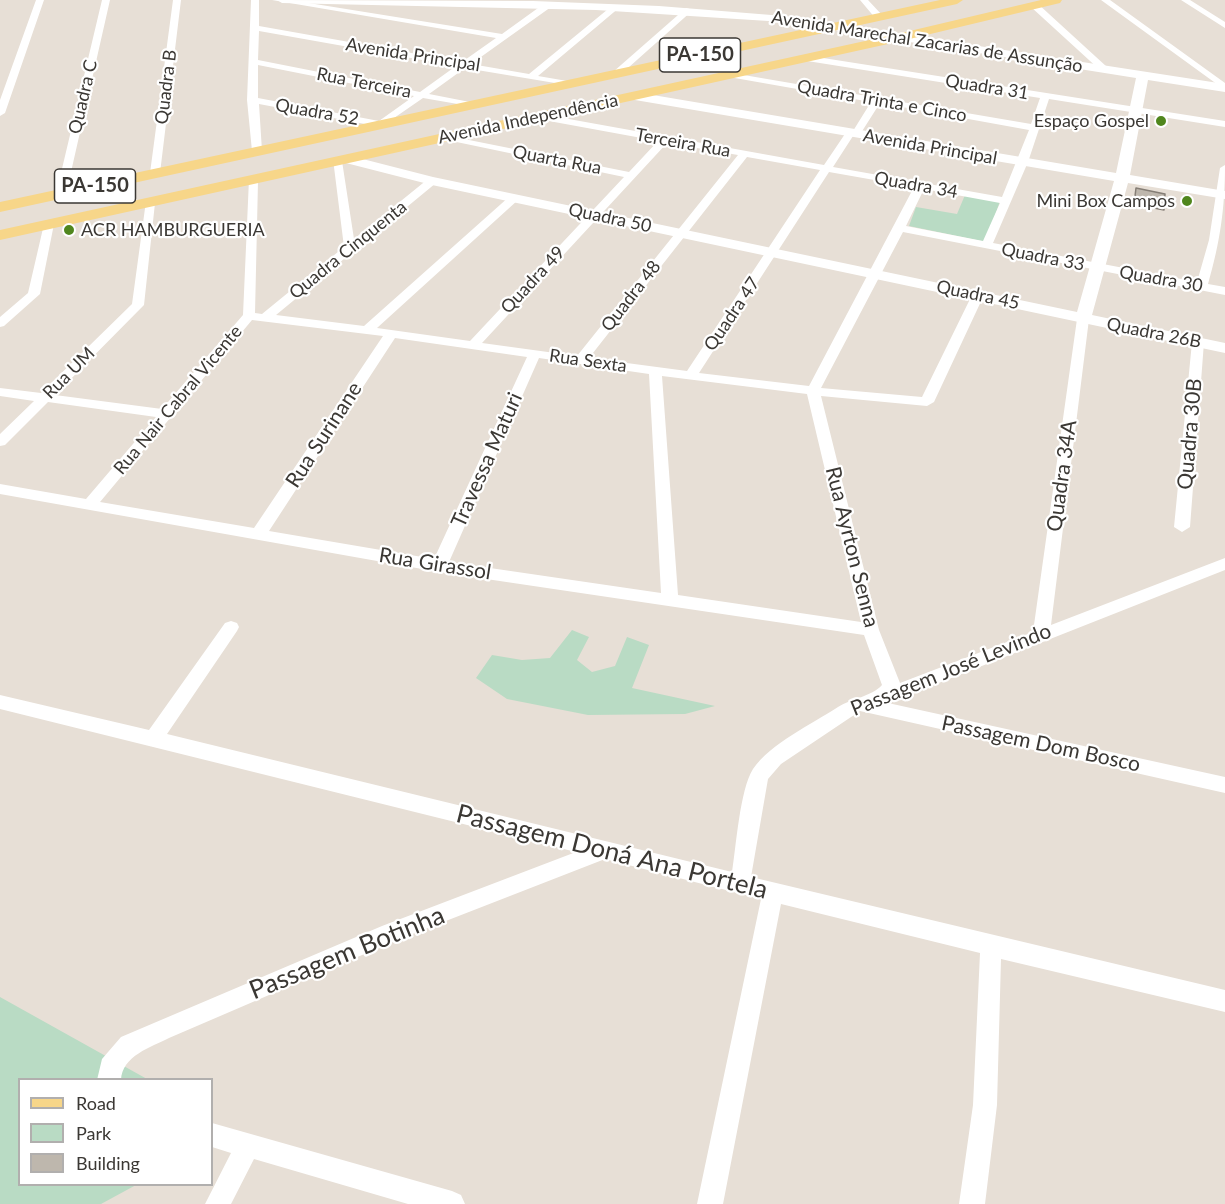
<!DOCTYPE html>
<meta charset="utf-8">
<style>
body{margin:0}
#map{position:relative;width:1225px;height:1204px;overflow:hidden;background:#e7dfd6;font-family:Lato,sans-serif}
canvas{display:block}
.legend{position:absolute;left:18px;top:1078px;width:195px;height:108px;box-sizing:border-box;background:#fff;border:2px solid #b1afae;margin:0;padding:8px 10px;list-style:none;font-size:18px;color:#3b3834}
.legend li{display:flex;align-items:center;gap:12px;height:30px}
.legend b{width:30px;border:2px solid #b1afae}
</style>
<div id="map">
<canvas width="1225" height="1204"></canvas>
<ul class="legend">
<li><b style="height:8px;background:#f7d689"></b>Road</li>
<li><b style="height:16px;background:#b9dbc4"></b>Park</li>
<li><b style="height:16px;background:#beb7ad"></b>Building</li>
</ul>
</div>
<script>
const c = document.querySelector('canvas').getContext('2d');
c.lineJoin = 'round';
function fill(path, color) { c.fillStyle = color; c.fill(path, 'evenodd'); }
function trace(path, color, width, dash) { c.strokeStyle = color; c.lineWidth = width; c.lineCap = dash ? 'butt' : 'round'; c.setLineDash(dash || []); c.stroke(path); }
function write(font, color, halo, rows, align = 'center') {
  c.font = font + ' Lato,sans-serif'; c.lineWidth = 4.5; c.setLineDash([]); c.textBaseline = 'middle'; c.strokeStyle = halo; c.fillStyle = color; for (const [text, x, y, turn = 0] of rows) {
    c.save(); c.translate(x, y); c.rotate((+turn || 0) * Math.PI / 180); c.textAlign = isNaN(turn) ? turn : align; if (halo) c.strokeText(text, 0, 0); c.fillText(text, 0, 0); c.restore();
  }
}
const green = new Path2D(`
 M965,195L1000,201L986,242L909,226L916,207L957,214Z
 M572,630L589,637L577,660L592,672L615,666L627,637L649,645L632,688L715,706L685,714L588,715L507,699L476,678L492,655L522,660L550,658Z
 M0,997L147,1079L20,1080V1184L136,1185L101,1204H0Z`);
const building = new Path2D(`
 M1136,188L1165,194L1164,210L1134,204Z`);
const street = new Path2D(`
 M36,0H44L5,113L0,116V100Z
 M102,0H110L66,194L61,197L56,194Z
 M173,0H181L160,173L155,176L150,173Z
 M251,0H259V26L462,62L496,38L272,0H290L502,34L545,3H551V7L471,64L529,74L613,5L620,7L538,76L573,82V86L465,68L429,94L475,103V107L423,98L381,127L259,104L262,151L257,154L252,151L247,100ZM259,31L456,66L420,92L258,60ZM258,65L414,96L379,121L258,98Z
 M860,0H868L882,15V19H876Z
 M1101,0H1110L1225,83V90Z
 M1181,0H1190L1225,22V28Z
 M1031,3H1037L1107,67V71H1101L1031,7Z
 M686,8L693,10L619,76H613V72Z
 M804,55L1225,121V127L1049,99L1028,162L993,243L1197,282L1209,240L1220,168L1225,165C1225,209 1220,242 1208,284L1225,287V295L903,232L821,388L922,397L972,295L974,292H982L984,295L934,402L927,406L821,396L879,630L900,683L1033,632L1077,319L1083,315L1087,316L1089,319L1051,625L1225,558V570L888,703L1225,777V793L860,711L781,764L768,779L751,877L1225,990V1012L1001,959L997,1105L985,1204H959L973,1105L980,953L781,904L723,1204H697L761,899L605,859L397,940L169,1038C151,1047 122,1056 121,1080H97L102,1059L121,1037L382,926L576,852L0,709V695L149,730L225,623L231,621L237,623L239,627L237,631L167,734L732,872C736,847 740,789 753,769C771,743 812,724 838,707C852,698 871,697 882,685L864,635L439,572L0,494V484L86,499L156,417L48,402L5,445L0,446V434L34,401L0,396V388L41,393L132,304L146,201L150,200L155,203L144,305L55,395L162,409L243,315L249,179L258,181L255,313L262,314L344,247L333,159L342,161L354,239L428,179H436V183L276,315L364,326L510,196H518V200L377,328L470,341L624,177L447,140L444,139V135L629,172L658,141L538,119V115L541,114L824,165L847,131H853L871,102L729,77L725,74L726,72L1031,124L1040,98L801,60V56ZM880,103L1029,130L1002,197L833,167L853,136H859ZM667,143L738,155L577,356L482,343ZM747,157L820,170L687,371L589,358ZM829,172L914,187L809,386L699,373ZM924,189L1000,203L983,241L906,226ZM252,320L383,336L254,528L100,502ZM395,338L527,357L434,559L269,531ZM539,358L649,374L661,593L449,562ZM662,376L807,394L861,622L678,595Z
 M49,221L54,224L40,294L4,326L0,327V317L28,293L44,224Z
 M1198,338L1204,342L1190,527L1182,532L1174,527L1192,342Z
 M212,1123L452,1191L461,1195L465,1204H408L254,1159L231,1204H205L231,1153L212,1147Z`);
const secondary = new Path2D(`
 M277,0L533,1L659,6L784,16L1225,84V92L1148,80L1130,175L1225,191V199L1128,183L1092,315L1225,343V353L432,185L342,162L340,159L347,155L433,177L1077,312L1114,181L635,100L629,96L635,92L1116,173L1136,78L784,22L596,10L282,3Z`);
const primary = new Path2D(`
 M940,0H963L957,4L0,212V202Z
 M1041,0H1062L1060,3L897,42L0,240V230L897,34Z`);
const markers = [
 [1161,121,6,"#50861d"],
 [1187,201,6,"#50861d"],
 [69,230,6,"#50861d"]
];
const farStreetnames = [
 ["Avenida Marechal Zacarias de Assunção",927,42,9],
 ["Avenida Principal",413,55,9],
 ["Rua Terceira",364,83,11],
 ["Quadra B",166,87,-83],
 ["Quadra 31",987,87,9],
 ["Quadra C",83,97,-77],
 ["Quadra Trinta e Cinco",882,101,10],
 ["Quadra 52",317,112,10],
 ["Avenida Independência",528,119,-12],
 ["Terceira Rua",683,143,10],
 ["Avenida Principal",930,147,10],
 ["Quarta Rua",557,160,11],
 ["Quadra 34",916,185,10],
 ["Quadra 50",610,218,12],
 ["Quadra Cinquenta",348,250,-39],
 ["Quadra 33",1043,257,11],
 ["Quadra 30",1161,279,10],
 ["Quadra 49",533,280,-47],
 ["Quadra 45",978,295,12],
 ["Quadra 48",631,296,-52],
 ["Quadra 47",732,314,-56],
 ["Quadra 26B",1154,333,11],
 ["Rua Sexta",588,361,8],
 ["Rua UM",69,373,-45],
 ["Rua Nair Cabral Vicente",178,400,-50]
];
const farPoinames = [
 ["Espaço Gospel",1149,121],
 ["Mini Box Campos",1175,201],
 ["ACR HAMBURGUERIA",81,230,"left"]
];
const shields = [
 [700,55,81],
 [95,186,81]
];
const shieldNames = [
 ["PA-150",700,55],
 ["PA-150",95,186]
];
const streetNames = [
 ["Quadra 30B",1190,434,-85],
 ["Rua Surinane",324,435,-57],
 ["Travessa Maturi",487,460,-66],
 ["Quadra 34A",1062,476,-82],
 ["Rua Ayrton Senna",852,547,76],
 ["Rua Girassol",435,564,9],
 ["Passagem José Levindo",951,670,-22],
 ["Passagem Dom Bosco",1041,744,12]
];
const nearStreetnames = [
 ["Passagem Doná Ana Portela",612,852,14],
 ["Passagem Botinha",347,953,-22]
];
fill(green, '#b9dbc4');
fill(building, '#beb7ad');
trace(building, '#857e76', 1.5);
fill(street, '#fff');
fill(secondary, '#fff');
fill(primary, '#f7d689');
for (const [x, y, r, color] of markers) { const dot = new Path2D(); dot.arc(x, y, r, 0, 2 * Math.PI); c.fillStyle = color; c.fill(dot); trace(dot, '#fff', 2); }
write('18px', '#3b3834', '#fff', farStreetnames);
write('18px', '#3b3834', '#fff', farPoinames, 'right');
for (const [x, y, w] of shields) { const box = new Path2D(); box.roundRect(x - w / 2, y - 17, w, 34, 4.5); c.fillStyle = '#fff'; c.fill(box); trace(box, '#3b3834', 1.5); }
write('bold 20px', '#3b3834', null, shieldNames);
write('21px', '#3b3834', '#fff', streetNames);
write('26px', '#3b3834', '#fff', nearStreetnames);
</script>
